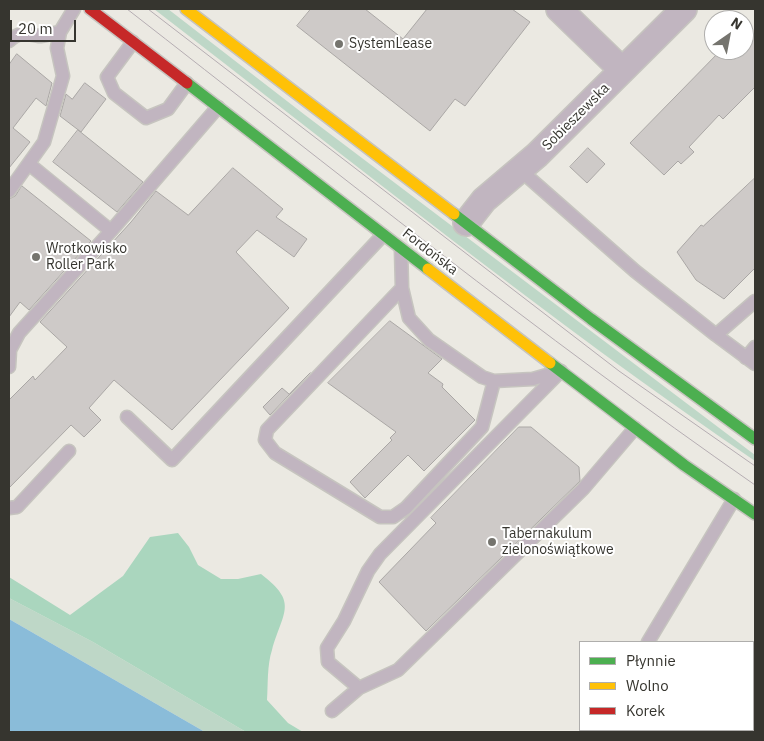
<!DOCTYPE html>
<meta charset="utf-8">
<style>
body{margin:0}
#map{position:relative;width:764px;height:741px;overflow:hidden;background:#ebe9e2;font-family:"IBM Plex Sans",sans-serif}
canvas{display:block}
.frame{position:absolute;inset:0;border:10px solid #36352f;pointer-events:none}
.legend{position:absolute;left:579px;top:641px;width:175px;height:90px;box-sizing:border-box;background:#fff;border:1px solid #afaeac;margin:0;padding:6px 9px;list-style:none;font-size:15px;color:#36352f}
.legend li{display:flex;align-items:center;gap:10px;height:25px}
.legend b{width:25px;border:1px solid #afaeac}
.north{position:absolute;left:704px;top:10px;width:50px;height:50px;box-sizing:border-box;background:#fff;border:1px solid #afaeac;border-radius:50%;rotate:33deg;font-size:14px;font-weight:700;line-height:20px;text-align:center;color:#36352f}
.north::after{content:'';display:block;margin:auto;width:18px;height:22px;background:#75746e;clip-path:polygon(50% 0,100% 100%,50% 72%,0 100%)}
.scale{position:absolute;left:10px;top:20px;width:66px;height:22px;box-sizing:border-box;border:2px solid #36352f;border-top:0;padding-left:6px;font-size:15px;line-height:18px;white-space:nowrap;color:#36352f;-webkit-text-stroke:4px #fff;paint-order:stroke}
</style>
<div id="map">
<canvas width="764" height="741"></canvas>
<div class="frame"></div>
<ul class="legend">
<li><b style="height:6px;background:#4caf50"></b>Płynnie</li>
<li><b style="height:6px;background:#ffc107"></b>Wolno</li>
<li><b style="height:6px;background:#c62828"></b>Korek</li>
</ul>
<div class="north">N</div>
<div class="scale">20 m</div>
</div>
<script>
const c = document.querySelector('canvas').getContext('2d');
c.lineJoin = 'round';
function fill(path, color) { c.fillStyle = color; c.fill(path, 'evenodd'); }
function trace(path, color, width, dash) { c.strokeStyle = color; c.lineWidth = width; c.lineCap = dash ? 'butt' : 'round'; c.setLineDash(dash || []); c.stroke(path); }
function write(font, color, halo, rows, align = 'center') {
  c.font = font + ' "IBM Plex Sans",sans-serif'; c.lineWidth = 4; c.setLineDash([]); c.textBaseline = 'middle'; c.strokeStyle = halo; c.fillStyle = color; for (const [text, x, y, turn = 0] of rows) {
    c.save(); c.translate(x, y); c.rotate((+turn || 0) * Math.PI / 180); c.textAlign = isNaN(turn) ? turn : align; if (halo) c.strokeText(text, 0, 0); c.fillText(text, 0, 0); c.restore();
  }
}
const green = new Path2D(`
 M154,9H168L305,115L755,455V461C548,320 353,162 154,9Z
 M9,598L93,642L246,732H205L9,619Z
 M639,730H744L745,732H636Z`);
const forest = new Path2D(`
 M178,533L189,547L198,565L221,579H238L261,574C299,603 283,611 272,650C267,665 268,684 267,700L288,723L303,732H246L93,642L9,598V577L70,615L123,576L150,537Z`);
const water = new Path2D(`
 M9,619L205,732H9Z`);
const building = new Path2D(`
 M311,9H365L403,39L427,9H512L530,22L465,106L455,99L430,131L297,26Z
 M755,33V87L723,119L719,115L689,147L694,152L681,164L678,161L664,175L630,143L721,50L730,59L738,50H744V45Z
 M17,54L52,83L46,106L36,98L13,128L30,142L9,168V65Z
 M85,83L106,99L81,132L60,116L66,94L72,99Z
 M78,130L143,182L117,212L53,162Z
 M588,148L605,164L587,183L570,167Z
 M233,168L283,209L276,217L307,239L294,257L257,230L236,252L289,308L172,430L114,380L89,408L101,420L84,437L71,425L9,488V400L33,376L35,380L67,347L40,322L131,222L156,191L188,215Z
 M755,178V268L724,299L696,280L677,252L701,225L703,226Z
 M22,186L91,241L29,310L20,302L9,317V199L15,196Z
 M390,321L442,359L428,373L443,384L442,387L475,420L424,471L408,455L365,498L350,482L392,440L390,438L396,432L328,383Z
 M310,373L270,415L263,407L282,388L289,394Z
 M519,427H531L579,467L580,481L426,631L379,582L436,523L431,518Z`);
const lane = new Path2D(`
 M9,41C20,31 26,34 39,36C45,36 53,33 60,32
 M133,42L107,77L114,93L146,118L168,109L187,83
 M29,164L111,231L218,107
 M519,169L635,271L716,335L755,364
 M9,191L44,142L63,76L57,48L60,32L74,9
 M401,249L402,288L409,318L429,340L482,377L494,381L533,379L561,371
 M402,288L267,430L265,440L275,453L380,517H393L406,508L482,427L494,381
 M716,335L755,301
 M746,358L755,347
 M9,367L10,350L19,333L111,231
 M127,417L172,460L383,235
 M9,508L17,507L69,451
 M648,642L734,499
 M359,688L328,662L327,648L344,621L368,571L380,554L561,371
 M332,711L359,688L398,670L583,489L635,428
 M595,732L596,730`);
const street = new Path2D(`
 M559,9L622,70
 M466,223L484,200L537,155L684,9`);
const fast = new Path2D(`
 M187,83L428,269
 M454,214L591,319L755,439
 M550,363L684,465L755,514`);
const slow = new Path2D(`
 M186,9L454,214
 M428,269L550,363`);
const jam = new Path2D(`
 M90,9L187,83`);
const tram = new Path2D(`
 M127,9C334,170 539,335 755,485
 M148,9L619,371L755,466`);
const markers = [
 [339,44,5,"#75746e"],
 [36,257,5,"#75746e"],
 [492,542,5,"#75746e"]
];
const poiNames = [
 ["SystemLease",349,44],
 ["Wrotkowisko",46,249],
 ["Roller Park",46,265],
 ["Tabernakulum",502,534],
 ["zielonoświątkowe",502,550]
];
const streetNames = [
 ["Sobieszewska",576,117,-45],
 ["Fordońska",430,252,38]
];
fill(green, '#bed7c7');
fill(forest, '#aad6be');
fill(water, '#8abcd9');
fill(building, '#cecac8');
trace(building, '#aaa7a5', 1);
trace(lane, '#c6c4bf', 15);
trace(street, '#c6c4bf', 28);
trace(fast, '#c6c4bf', 14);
trace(slow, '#c6c4bf', 14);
trace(jam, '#c6c4bf', 14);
trace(lane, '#c1b5c0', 12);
trace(street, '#c1b5c0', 25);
trace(fast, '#4caf50', 11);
trace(slow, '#ffc107', 11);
trace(jam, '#c62828', 11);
trace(tram, '#b5adb2', 1);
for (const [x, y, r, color] of markers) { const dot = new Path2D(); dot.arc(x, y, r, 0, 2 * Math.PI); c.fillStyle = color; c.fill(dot); trace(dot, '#fff', 2); }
write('14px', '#36352f', '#fff', poiNames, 'left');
write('14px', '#36352f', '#fff', streetNames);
</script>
